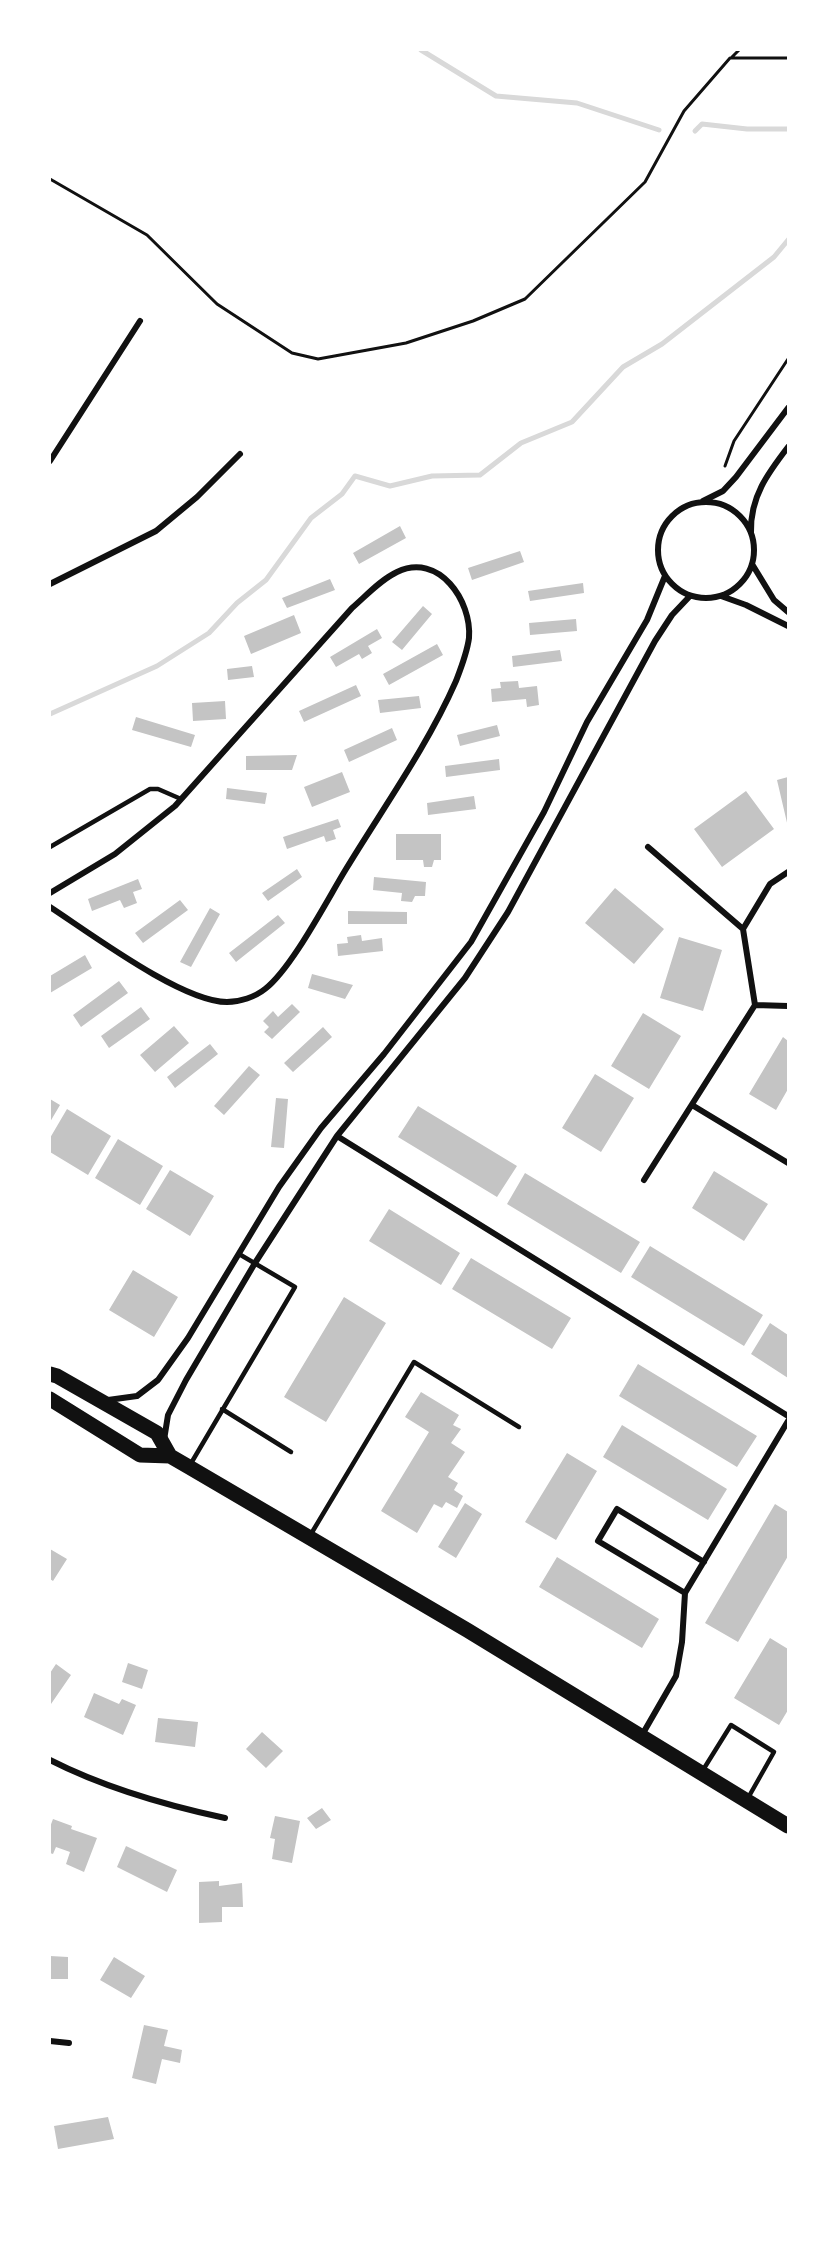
<!DOCTYPE html>
<style>
body{margin:0}
#map{position:relative;width:838px;height:2255px;overflow:hidden;background:#fff;font-family:"Sofia Sans Condensed",sans-serif}
canvas{display:block}
.frame{position:absolute;inset:0;border:51px solid #fff;pointer-events:none}
</style>
<div id="map">
<canvas width="838" height="2255"></canvas>
<div class="frame"></div>
</div>
<script>
const c = document.querySelector('canvas').getContext('2d');
c.lineJoin = 'round';
function trace(path, color, width, dash) { c.strokeStyle = color; c.lineWidth = width; c.lineCap = dash ? 'butt' : 'round'; c.setLineDash(dash || []); c.stroke(path); }
function fill(path, color) { c.fillStyle = color; c.fill(path, 'evenodd'); }
const stream = new Path2D(`
 M421,50L496,96L577,103L659,130
 M695,131L702,124L747,129H788
 M50,714L157,666L209,633L237,603L266,580L311,518L342,494L355,476L390,486L432,476L480,475L521,443L572,422L623,367L662,344L774,257L788,240`);
const building = new Path2D(`
 M400,526L406,538L359,564L353,553Z
 M520,551L524,562L472,580L468,568Z
 M330,579L335,590L287,608L282,598Z
 M583,583L584,593L530,601L528,591Z
 M423,606L432,614L402,650L392,642Z
 M294,615L301,633L251,654L244,636Z
 M576,619L577,631L530,635L529,623Z
 M377,629L382,638L368,646L372,653L362,659L359,654L336,667L330,657Z
 M437,644L443,655L389,685L383,674Z
 M560,650L562,661L513,667L512,656Z
 M252,666L254,677L228,680L227,669Z
 M518,681L519,688L537,686L539,705L527,707L526,699L492,702L491,689L501,688L500,682Z
 M356,685L361,696L304,722L299,711Z
 M419,696L421,708L380,713L378,700Z
 M225,701L226,719L193,721L192,703Z
 M136,717L195,735L191,747L132,730Z
 M497,725L500,736L460,746L457,735Z
 M392,728L397,740L349,762L344,750Z
 M297,755L292,770H246V756Z
 M499,759L500,770L446,777L445,766Z
 M342,772L350,792L312,807L304,787Z
 M788,777V827L777,780Z
 M227,788L267,793L265,804L226,799Z
 M746,791L774,829L722,867L694,829Z
 M474,796L476,809L428,815L427,803Z
 M338,819L341,827L333,830L336,839L326,842L324,836L287,849L283,837Z
 M396,834H441V860H434L432,867H424L423,860H396Z
 M297,869L302,877L268,901L262,893Z
 M374,877L426,882L425,896H415L412,902L401,901L402,893L373,890Z
 M138,879L142,889L133,892L137,903L124,908L120,900L92,911L88,899Z
 M615,888L664,929L634,964L585,923Z
 M180,900L188,910L143,943L135,933Z
 M210,908L220,914L191,967L180,962Z
 M348,911L407,912V924H348Z
 M278,915L285,923L236,962L229,953Z
 M361,935L362,941L382,938L383,951L338,956L337,944L348,943L347,937Z
 M679,937L722,950L703,1011L660,998Z
 M85,955L92,968L50,993V976Z
 M312,974L353,985L345,999L308,988Z
 M119,981L128,993L81,1027L73,1015Z
 M292,1004L300,1012L272,1039L264,1032L269,1027L263,1021L273,1011L278,1017Z
 M141,1007L150,1019L109,1048L101,1036Z
 M643,1013L681,1036L649,1089L611,1066Z
 M174,1026L189,1043L155,1072L140,1055Z
 M323,1027L332,1037L293,1072L284,1063Z
 M783,1037L788,1041V1089L776,1110L749,1094Z
 M210,1044L218,1054L175,1088L167,1077Z
 M249,1066L260,1075L224,1115L214,1106Z
 M595,1074L634,1098L601,1152L562,1128Z
 M276,1098L288,1099L284,1148L271,1147Z
 M50,1099L60,1105L50,1122Z
 M418,1106L517,1166L497,1197L398,1137Z
 M67,1109L111,1136L88,1175L50,1152V1138Z
 M118,1139L163,1166L140,1205L95,1178Z
 M170,1170L214,1196L190,1236L146,1209Z
 M714,1171L768,1204L744,1241L692,1208Z
 M525,1173L640,1242L621,1273L507,1204Z
 M389,1209L460,1253L441,1285L369,1241Z
 M650,1246L763,1315L744,1346L631,1277Z
 M471,1258L571,1318L552,1349L452,1289Z
 M133,1270L178,1297L154,1337L109,1310Z
 M344,1297L386,1323L326,1422L284,1397Z
 M770,1323L788,1335V1378L751,1354Z
 M638,1364L757,1436L737,1467L619,1396Z
 M421,1392L459,1415L453,1425L461,1429L451,1443L465,1452L448,1477L458,1483L454,1490L463,1496L457,1508L446,1502L442,1508L434,1504L417,1533L381,1511L429,1432L405,1417Z
 M622,1425L727,1489L708,1520L603,1457Z
 M567,1453L597,1471L556,1540L525,1522Z
 M465,1503L482,1514L456,1558L438,1547Z
 M775,1504L788,1512V1556L738,1642L705,1623Z
 M50,1549L67,1559L53,1581L50,1579Z
 M557,1557L659,1619L642,1648L539,1587Z
 M770,1638L788,1649V1710L779,1725L734,1698Z
 M128,1663L148,1670L142,1689L122,1682Z
 M56,1664L71,1675L51,1704L50,1673Z
 M94,1693L119,1704L122,1699L136,1705L123,1735L84,1717Z
 M158,1718L198,1722L195,1747L155,1742Z
 M262,1732L283,1751L266,1768L246,1749Z
 M322,1808L331,1820L316,1829L307,1818Z
 M275,1816L300,1821L292,1863L272,1859L275,1839L270,1838Z
 M53,1819L72,1826L71,1829L97,1838L84,1872L66,1864L70,1852L56,1847L53,1854L50,1853V1827Z
 M126,1846L177,1870L167,1892L117,1867Z
 M219,1881V1886L242,1883L243,1907H222V1922L199,1923V1882Z
 M50,1956L68,1957V1979H50Z
 M114,1957L145,1976L131,1998L100,1980Z
 M144,2025L168,2030L164,2046L182,2050L180,2063L162,2059L156,2084L132,2078Z
 M108,2117L114,2139L58,2149L54,2126Z`);
const path = new Path2D(`
 M732,57L739,50
 M50,179L147,235L217,304L292,353L318,359L406,343L473,321L525,299L645,182L684,111L730,58H788
 M725,466L734,441L788,359`);
const service = new Path2D(`
 M50,847L150,789H158L181,799
 M222,1409L291,1452
 M190,1465L295,1287L239,1254
 M311,1534L414,1362L519,1427
 M703,1770L731,1725L774,1752L748,1798`);
const minor = new Path2D(`
 M50,461L140,321
 M703,501L723,491L736,477L788,408
 M658 550a48 48 0 1 1 96 0a48 48 0 1 1-96 0Z
 M751,532C750,497 768,473 788,447
 M752,564L774,600L788,612
 M50,584L156,531L197,497L240,454
 M721,596L746,605L788,626
 M648,847L743,929
 M50,893L115,854L175,806L352,608C366,596 380,580 397,572C439,552 472,601 469,638C467,653 461,668 456,681C427,747 383,808 346,869C327,900 292,968 265,989C255,997 240,1002 227,1002C182,1002 90,933 50,907
 M755,1005L743,929L770,884L788,872
 M692,1105L788,1163
 M337,1136L788,1416
 M644,1180L755,1005L788,1006
 M108,1400L137,1396L158,1380L188,1338L279,1187L321,1128L384,1054L471,942L544,812L587,722L647,620L665,576
 M164,1440L168,1415L186,1380L255,1263L337,1136L465,978L508,912L655,641L672,615L690,596
 M685,1593L598,1541L617,1509L704,1562
 M642,1735L676,1676L682,1642L685,1593L788,1421
 M50,1760C105,1788 164,1805 225,1818
 M50,2041L69,2043`);
const primary = new Path2D(`
 M50,1374L57,1376L157,1433L170,1456L189,1467L467,1630L788,1826
 M50,1399L140,1455L170,1456`);
trace(stream, '#d9d9d9', 5);
fill(building, '#c4c4c4');
trace(path, '#111', 3);
trace(service, '#111', 4.5);
trace(minor, '#111', 6);
trace(primary, '#111', 15);
</script>
